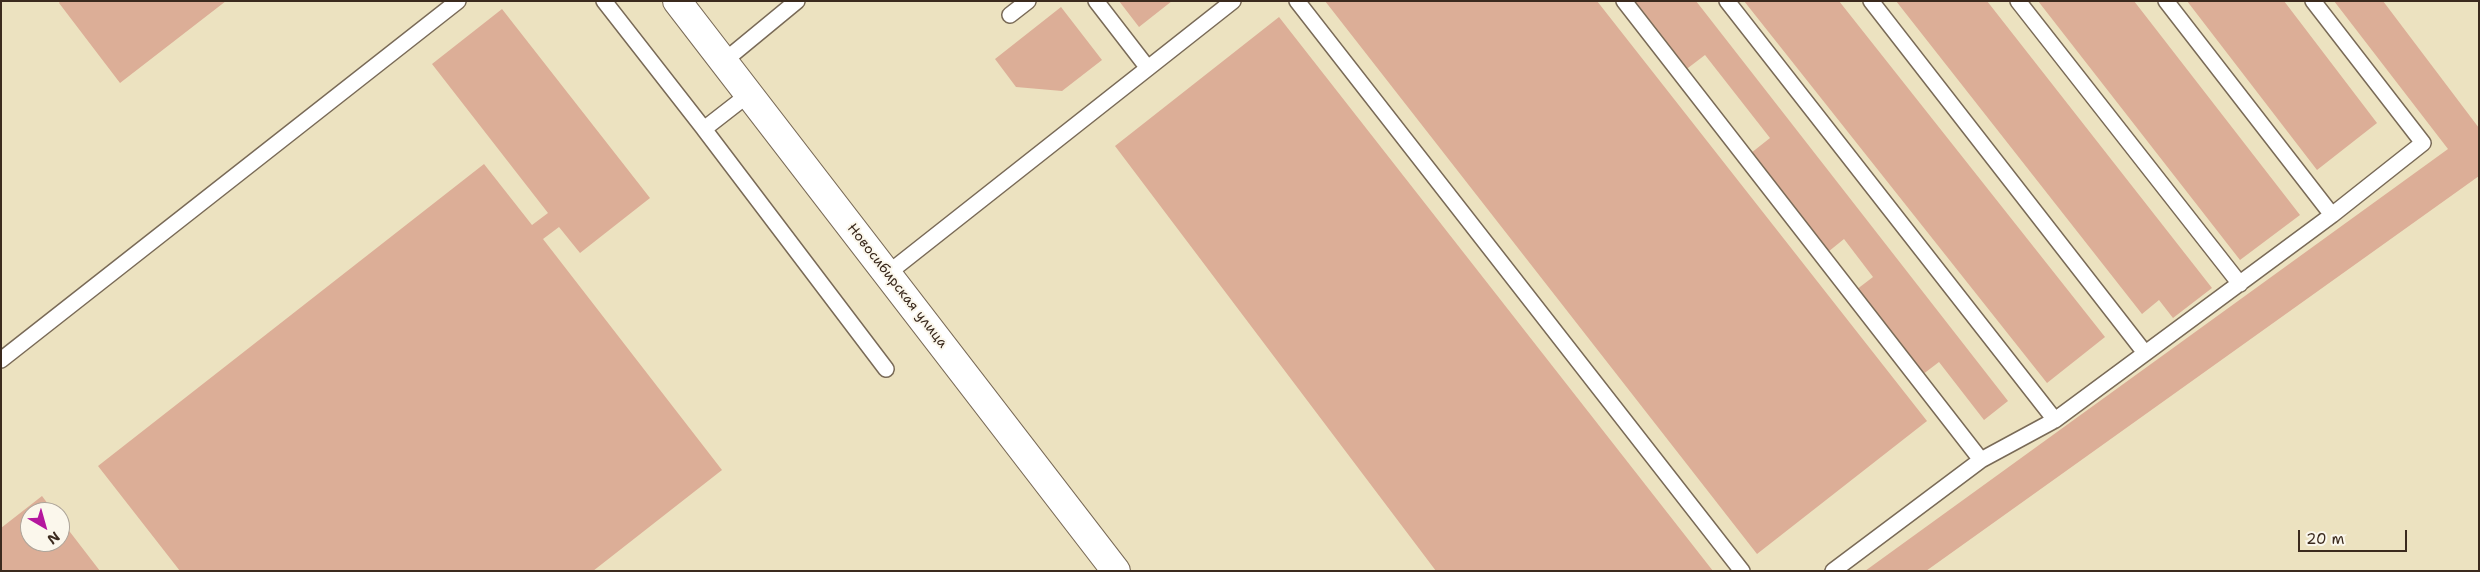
<!DOCTYPE html>
<meta charset="utf-8">
<style>
body{margin:0}
#map{position:relative;width:2480px;height:572px;overflow:hidden;background:#ece2c0;font-family:"Shantell Sans",sans-serif}
canvas{display:block}
.frame{position:absolute;inset:0;border:2px solid #3b2a1e;pointer-events:none}
.north{position:absolute;left:20px;top:502px;width:50px;height:50px;box-sizing:border-box;background:#fbf7ec;border:1px solid #aea59a;border-radius:50%;rotate:142deg;font-size:14px;font-weight:700;line-height:20px;text-align:center;color:#3b2a1e}
.north::after{content:'';display:block;margin:auto;width:18px;height:22px;background:#b5179e;clip-path:polygon(50% 0,100% 100%,50% 72%,0 100%)}
.scale{position:absolute;left:2298px;top:530px;width:109px;height:22px;box-sizing:border-box;border:2px solid #3b2a1e;border-top:0;padding-left:6px;font-size:15px;line-height:18px;white-space:nowrap;color:#3b2a1e;-webkit-text-stroke:4px #fbf7ec;paint-order:stroke}
</style>
<div id="map">
<canvas width="2480" height="572"></canvas>
<div class="frame"></div>
<div class="north">N</div>
<div class="scale">20 m</div>
</div>
<script>
const c = document.querySelector('canvas').getContext('2d');
c.lineJoin = 'round';
function fill(path, color) { c.fillStyle = color; c.fill(path, 'evenodd'); }
function trace(path, color, width, dash) { c.strokeStyle = color; c.lineWidth = width; c.lineCap = dash ? 'butt' : 'round'; c.setLineDash(dash || []); c.stroke(path); }
function write(font, color, halo, rows, align = 'center') {
  c.font = font + ' "Shantell Sans",sans-serif'; c.lineWidth = 4; c.setLineDash([]); c.textBaseline = 'middle'; c.strokeStyle = halo; c.fillStyle = color; for (const [text, x, y, turn = 0] of rows) {
    c.save(); c.translate(x, y); c.rotate((+turn || 0) * Math.PI / 180); c.textAlign = isNaN(turn) ? turn : align; if (halo) c.strokeText(text, 0, 0); c.fillText(text, 0, 0); c.restore();
  }
}
const building = new Path2D(`
 M60,1H226L120,83L59,3Z
 M1119,1H1172L1139,27Z
 M1325,1H1597L1927,421L1757,554Z
 M1629,1H1696L2008,401L1984,420L1939,362L1918,378L1852,293L1873,277L1844,239L1823,256L1746,157L1770,138L1705,55L1684,71Z
 M1744,1H1839L2105,337L2047,383Z
 M1896,1H1987L2212,288L2173,318L2159,300L2142,314Z
 M2038,1H2134L2300,215L2240,260Z
 M2187,1H2284L2377,123L2317,170Z
 M2334,1H2383L2479,128V176L1926,571H1865L2448,149Z
 M1061,7L1102,60L1062,91L1016,87L995,59Z
 M502,9L650,198L580,253L559,227L543,239L722,470L593,571H180L98,466L484,164L532,225L548,213L432,64Z
 M1279,17L1713,571H1436L1115,146Z
 M42,496L54,512H30V542H60V519L100,571H1V528Z`);
const lane = new Path2D(`
 M604,1L704,129
 M1096,1L1147,67
 M1297,1L1742,571
 M1624,1L1981,460
 M1727,1L2055,420
 M1871,1L2145,353
 M2018,1L2240,284
 M2166,1L2332,215
 M1010,15L1028,1
 M723,62L797,1
 M749,94L704,129L886,369
 M887,274L1233,1
 M1,360L458,1
 M1833,571L1981,460L2055,420L2332,215L2423,143L2313,1`);
const street = new Path2D(`
 M677,1L1116,571`);
const streetNames = [
 ["Новосибирская улица",897,286,52]
];
fill(building, '#dcae97');
trace(lane, '#796a57', 18);
trace(street, '#796a57', 30);
trace(lane, '#fff', 15);
trace(street, '#fff', 28);
write('14px', '#3b2a1e', '#fbf7ec', streetNames);
</script>
